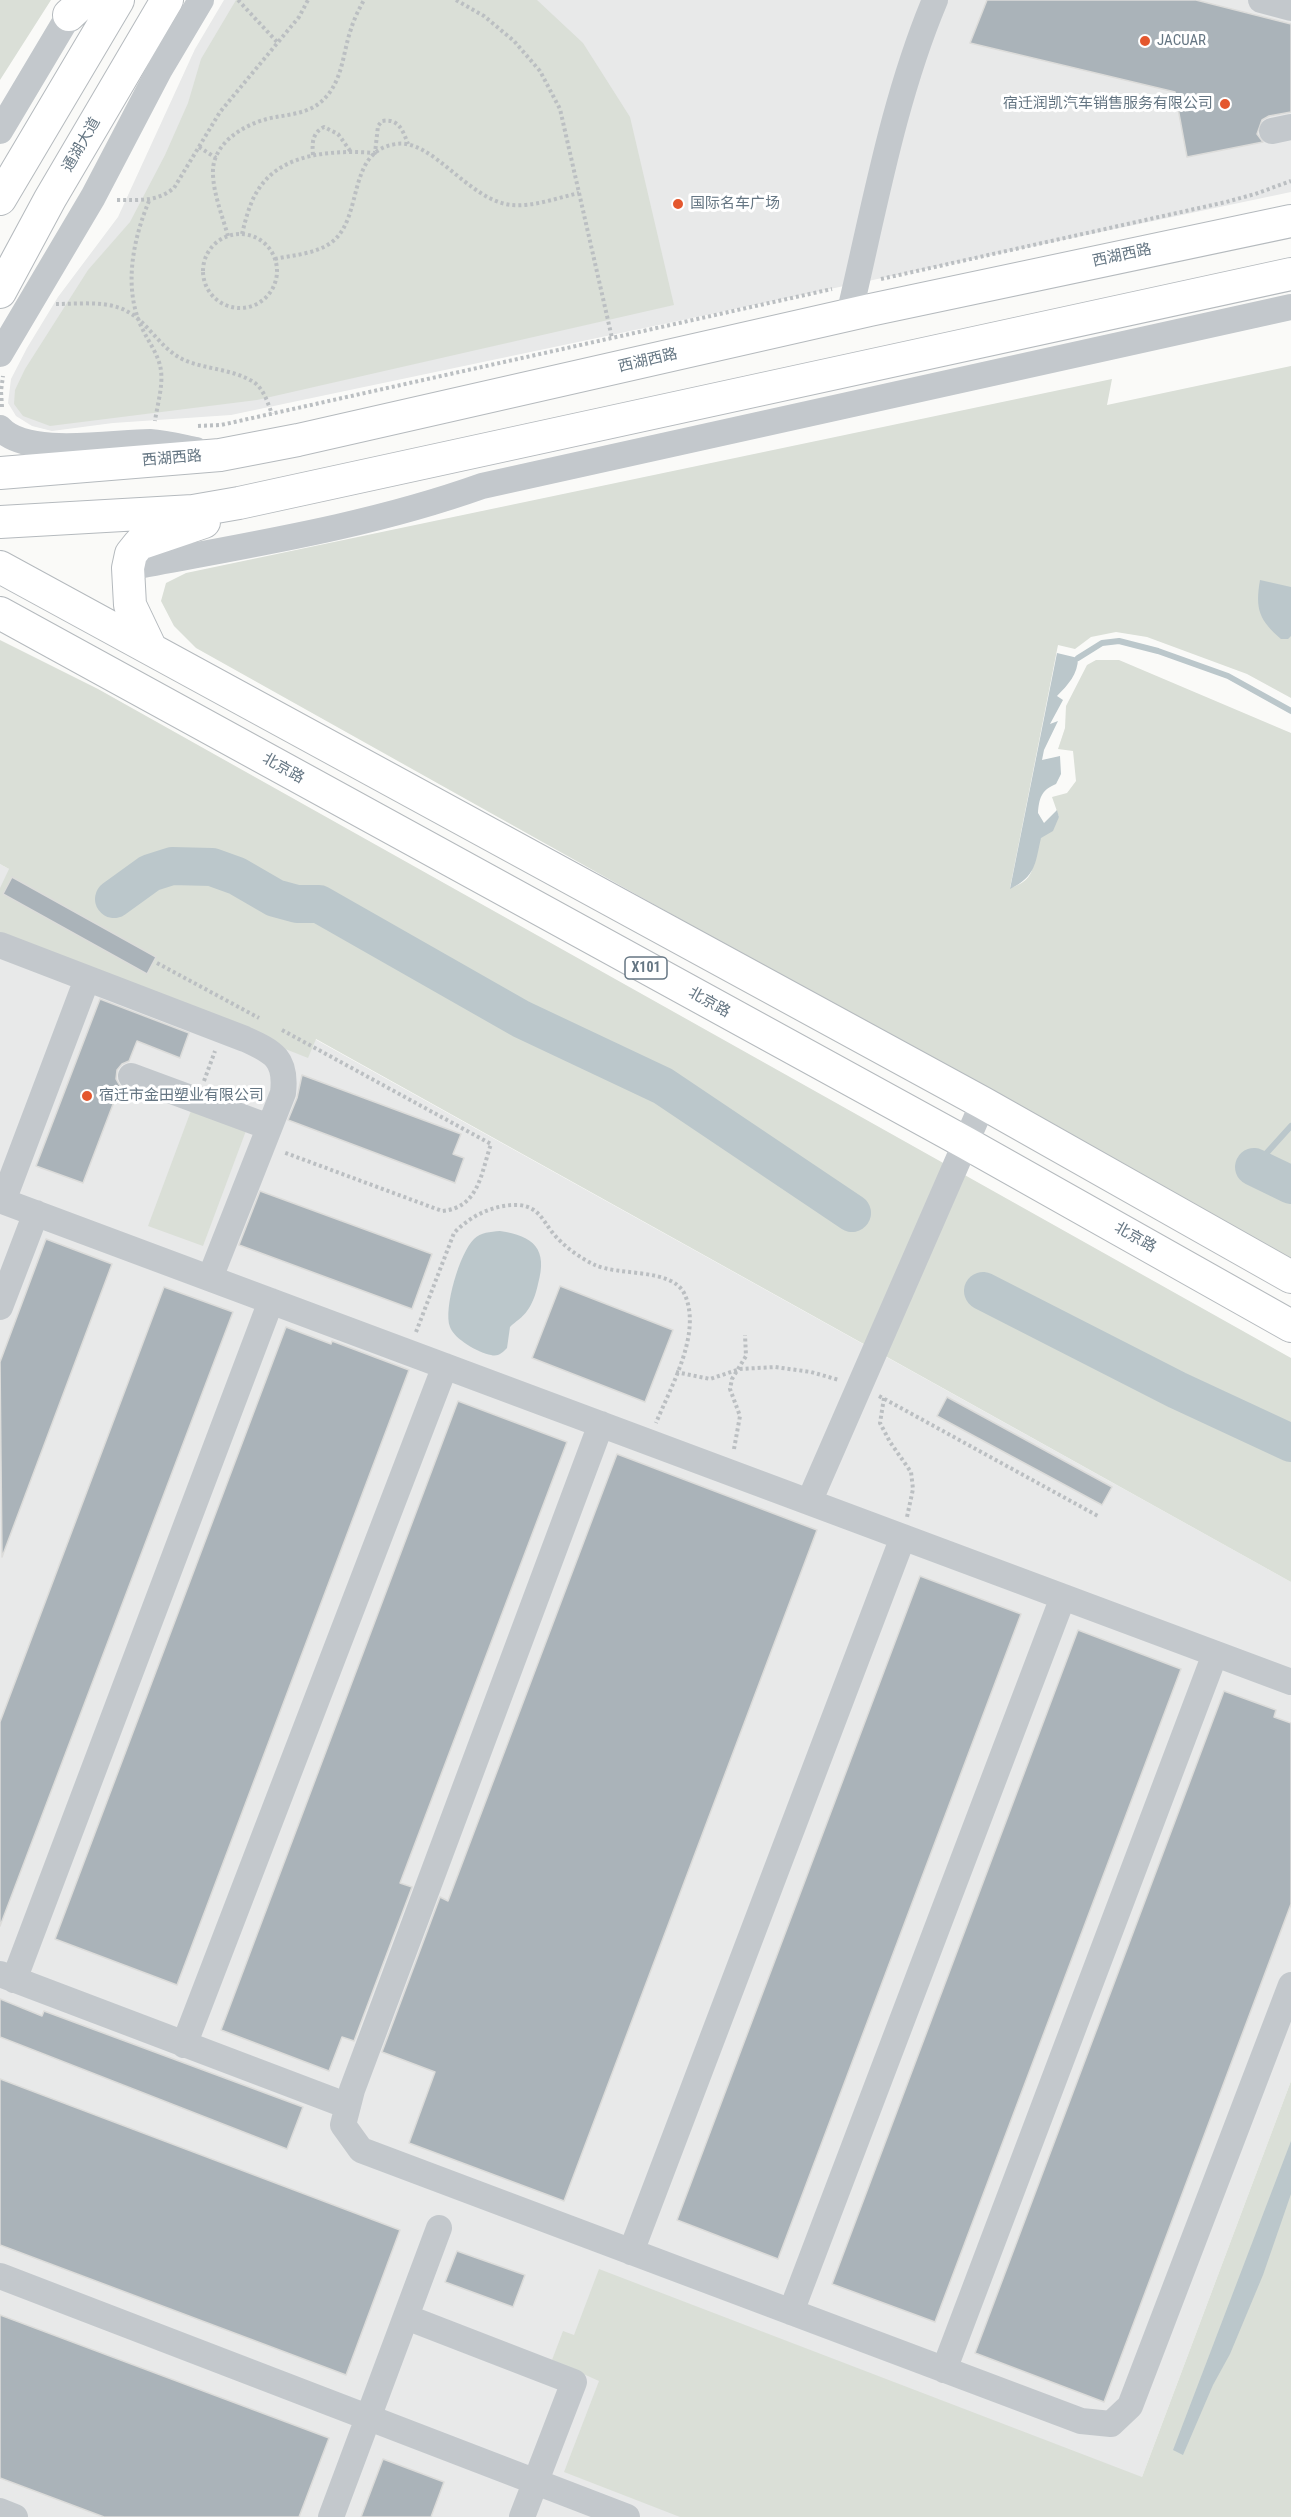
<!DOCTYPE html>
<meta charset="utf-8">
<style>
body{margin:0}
canvas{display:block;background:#fafaf8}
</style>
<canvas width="1291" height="2517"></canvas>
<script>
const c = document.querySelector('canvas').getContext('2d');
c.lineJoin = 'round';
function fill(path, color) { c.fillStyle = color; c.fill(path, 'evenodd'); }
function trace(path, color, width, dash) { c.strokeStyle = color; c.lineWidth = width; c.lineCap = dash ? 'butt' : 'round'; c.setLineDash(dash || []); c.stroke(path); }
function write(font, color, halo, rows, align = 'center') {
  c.font = font + ' "Roboto Condensed","Noto Sans SC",sans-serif'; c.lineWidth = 6; c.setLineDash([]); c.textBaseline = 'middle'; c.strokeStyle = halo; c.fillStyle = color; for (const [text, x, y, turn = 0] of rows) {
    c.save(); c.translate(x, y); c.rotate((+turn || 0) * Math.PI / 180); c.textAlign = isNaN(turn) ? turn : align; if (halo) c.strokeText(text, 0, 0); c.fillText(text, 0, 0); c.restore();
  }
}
const built = new Path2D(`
 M224,0H1291V192L231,415L113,423L52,431L32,426L16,416L8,403L11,379L27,348L58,297L118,217L195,49Z
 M0,864L1291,1582V2081L1142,2477L1245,2517H0Z`);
const green = new Path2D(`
 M0,0H51L0,80Z
 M236,0H537L583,43L630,117L674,305L257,400L50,426L23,416L14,404L15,390L25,369L88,270L130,222L165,155L188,103L201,59Z
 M1291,366V698L1247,674L1147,637L1116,632L1091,637L1075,649L1058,645L1010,888C1040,879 1030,862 1040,839C1044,831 1054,823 1059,817L1052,797L1067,793L1076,781L1073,751L1058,749L1065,728L1066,706L1087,665L1096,660H1119L1291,733V1261L196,648L174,626L161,601L166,583L186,573L1112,379L1107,405Z
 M0,640L98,689L1291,1358V1582L316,1039L308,1058L0,936V888L9,869L0,864Z
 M192,1108L247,1128L203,1246L148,1226Z
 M1291,2081V2517H680L564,2472L599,2381L552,2360L563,2331L574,2335L599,2269L1142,2477Z`);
const water = new Path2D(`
 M1260,580L1291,587V636L1288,639H1281C1259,620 1255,609 1260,580Z
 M1057,653L1078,658C1078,674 1068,685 1057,696L1063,700L1050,724L1058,721L1044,750L1042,760L1060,756L1061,774L1056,784C1041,790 1039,799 1038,813L1044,823L1057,810L1059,817L1053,831L1041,838C1035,864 1036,876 1010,889Z
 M500,1231C534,1236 548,1249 538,1284C536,1293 533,1303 527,1311C523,1317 515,1322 510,1327L507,1348C502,1353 498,1357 491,1355C479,1353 454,1339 450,1327C443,1309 460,1252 474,1239C481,1232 490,1232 500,1231Z
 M1291,2141V2194L1263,2275L1230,2354L1213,2385L1183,2455L1173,2450Z`);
const stream = new Path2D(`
 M1078,658L1102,643L1119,641L1158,651L1228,676L1291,711
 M1254,1167L1291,1126`);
const river = new Path2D(`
 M114,899L150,873L172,866L212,867L237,876L275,898L297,904H319L521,1019L663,1086L852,1213
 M1254,1167L1291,1185
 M983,1291L1177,1390L1291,1443`);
const building = new Path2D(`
 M987,0H1196L1291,24V112L1269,116L1262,120L1257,134L1263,142L1187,157L1175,92L970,43Z
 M12,877L156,957L147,974L3,894Z
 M100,999L189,1033L180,1058L137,1041L129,1061L122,1064L117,1070L116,1079L120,1086L83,1183L36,1166Z
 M302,1075L461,1134L453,1154L464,1158L455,1183L288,1120L297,1098Z
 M260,1191L432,1254L412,1309L239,1245Z
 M46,1239L112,1264L2,1557L0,1362Z
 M560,1286L673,1330L645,1402L532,1358Z
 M164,1287L233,1312L0,1926V1722Z
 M286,1327L331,1344L332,1341L409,1370L177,1985L55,1939Z
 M947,1397L1112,1487L1102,1505L937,1416Z
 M458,1401L567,1442L400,1883L412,1887L354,2041L342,2037L329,2071L221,2030Z
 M617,1454L817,1530L564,2201L409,2143L435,2072L382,2052L440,1897L448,1901Z
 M920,1576L1021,1614L778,2259L677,2220Z
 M1078,1630L1181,1669L935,2322L832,2284Z
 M1224,1691L1276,1710L1274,1717L1291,1723V1904L1104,2402L975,2353Z
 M0,1999L42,2016L44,2011L303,2107L287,2149L0,2037Z
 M0,2079L400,2230L346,2375L0,2245Z
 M457,2251L525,2275L513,2307L445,2282Z
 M0,2315L329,2438L299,2517H104L0,2478Z
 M383,2459L444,2482L431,2517H361Z`);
const path = new Path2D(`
 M238,0L278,43
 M456,0L484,16L514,41L540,71L560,109L612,338
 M199,147L216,158
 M313,155C312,143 312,133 324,127L338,134L351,152
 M117,200C139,200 157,202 174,188L220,112L299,17L308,0
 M149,201C134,237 124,283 139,321C145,338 159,353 161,371C163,387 157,406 155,421
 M242,234C246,218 250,201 260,187C284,152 336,150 375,153L378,126L382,121C399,118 403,131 408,144
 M203 271a37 37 0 1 1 74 0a37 37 0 1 1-74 0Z
 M228,236C222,215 212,190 213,169C215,139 251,121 276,117C294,114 313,112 326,97C343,78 343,52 351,29C354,19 359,9 364,0
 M275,259C293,255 316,254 332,242C364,217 346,151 396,144C432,138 468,200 511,205C533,207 557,198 579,193
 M881,279L1226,202L1255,194L1291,181
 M56,304C77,304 100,301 120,308C147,318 158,348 184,360C205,369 230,369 250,380C263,386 267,401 272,414
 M2,407L1,391L3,376
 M198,426L221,425L832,289
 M157,963L259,1018
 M282,1030L491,1144C481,1173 479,1208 442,1211L283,1152
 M204,1081L215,1051
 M416,1332L454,1233C470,1216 494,1204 519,1205C538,1207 542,1219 552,1232C563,1246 580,1258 595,1265C619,1276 671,1268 684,1293C703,1332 671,1386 656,1423
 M676,1372L710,1379L740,1369L775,1367L811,1372L839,1380
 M879,1396L1098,1516
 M884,1398L880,1423L890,1442L911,1472L913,1489L907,1517
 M734,1449L740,1416L730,1389L732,1379L746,1356L745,1335`);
const minor = new Path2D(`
 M1261,0L1291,8
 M0,131L78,0
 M1272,131L1291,127
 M849,315C874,210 893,100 935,0
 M0,354L93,197L160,69L201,0
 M0,428C27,458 113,442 150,442C165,443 181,447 196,450
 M128,568C247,545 367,527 482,486L1291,307
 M0,945L245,1039C274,1052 287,1059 283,1093L210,1278
 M131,1076L269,1127
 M0,1200L1291,1682
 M3,1201L87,979
 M0,1307L36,1213
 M601,1424L352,2090L343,2125L361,2150L1081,2421L1111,2424L1130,2406L1291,1985
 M809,1502L983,1103
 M0,1974L348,2106
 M14,1980L271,1301
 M184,2045L445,1366
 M631,2252L903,1537
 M0,2276L627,2517
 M791,2312L1063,1597
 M406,2317L574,2382L522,2517
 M944,2370L1215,1654
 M0,2511L15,2517
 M331,2517L439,2228`);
const major = new Path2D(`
 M69,15L85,0
 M0,199L118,0
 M0,292L50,199L167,0
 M0,473L220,455L298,440L870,310L1291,221
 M0,522L193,511L239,503L1291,274
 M0,567L983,1103L1291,1277
 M0,613L966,1143L1291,1326
 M150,647L130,605L128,568L131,554L139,544L204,522`);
const markers = [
 [1145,41,6,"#e4572e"],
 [1225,104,6,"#e4572e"],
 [678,204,6,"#e4572e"],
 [87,1096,6,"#e4572e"]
];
const shields = [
 [646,968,42]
];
const shieldNames = [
 ["X101",646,968]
];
const poiNames = [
 ["JACUAR",1157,41],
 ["宿迁润凯汽车销售服务有限公司",1213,104,"right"],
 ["国际名车广场",690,204],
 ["宿迁市金田塑业有限公司",99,1096]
];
const streetNames = [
 ["通湖大道",82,145,-60],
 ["西湖西路",1122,256,-12],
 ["西湖西路",648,361,-13],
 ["西湖西路",172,459,-5],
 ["北京路",283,769,29],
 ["北京路",709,1003,29],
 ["北京路",1135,1238,29]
];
fill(built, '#e8e9e9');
fill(green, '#dadfd7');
fill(water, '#bbc7cb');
trace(stream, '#bbc7cb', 6);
trace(river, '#bbc7cb', 38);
fill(building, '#aab3b9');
trace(building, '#dcdcda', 1.5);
trace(major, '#b5babe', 34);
trace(path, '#bbbfc2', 4, [3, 3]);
trace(minor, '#c3c8cc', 26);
trace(major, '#fff', 32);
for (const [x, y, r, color] of markers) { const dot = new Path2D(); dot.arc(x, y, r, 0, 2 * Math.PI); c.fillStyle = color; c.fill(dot); trace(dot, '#fff', 2); }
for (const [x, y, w] of shields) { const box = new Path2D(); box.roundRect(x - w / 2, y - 11, w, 22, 4.5); c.fillStyle = '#fff'; c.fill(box); trace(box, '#657683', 1.5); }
write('bold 14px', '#657683', null, shieldNames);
write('15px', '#657683', '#fff', poiNames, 'left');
write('15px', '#657683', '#fff', streetNames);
</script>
